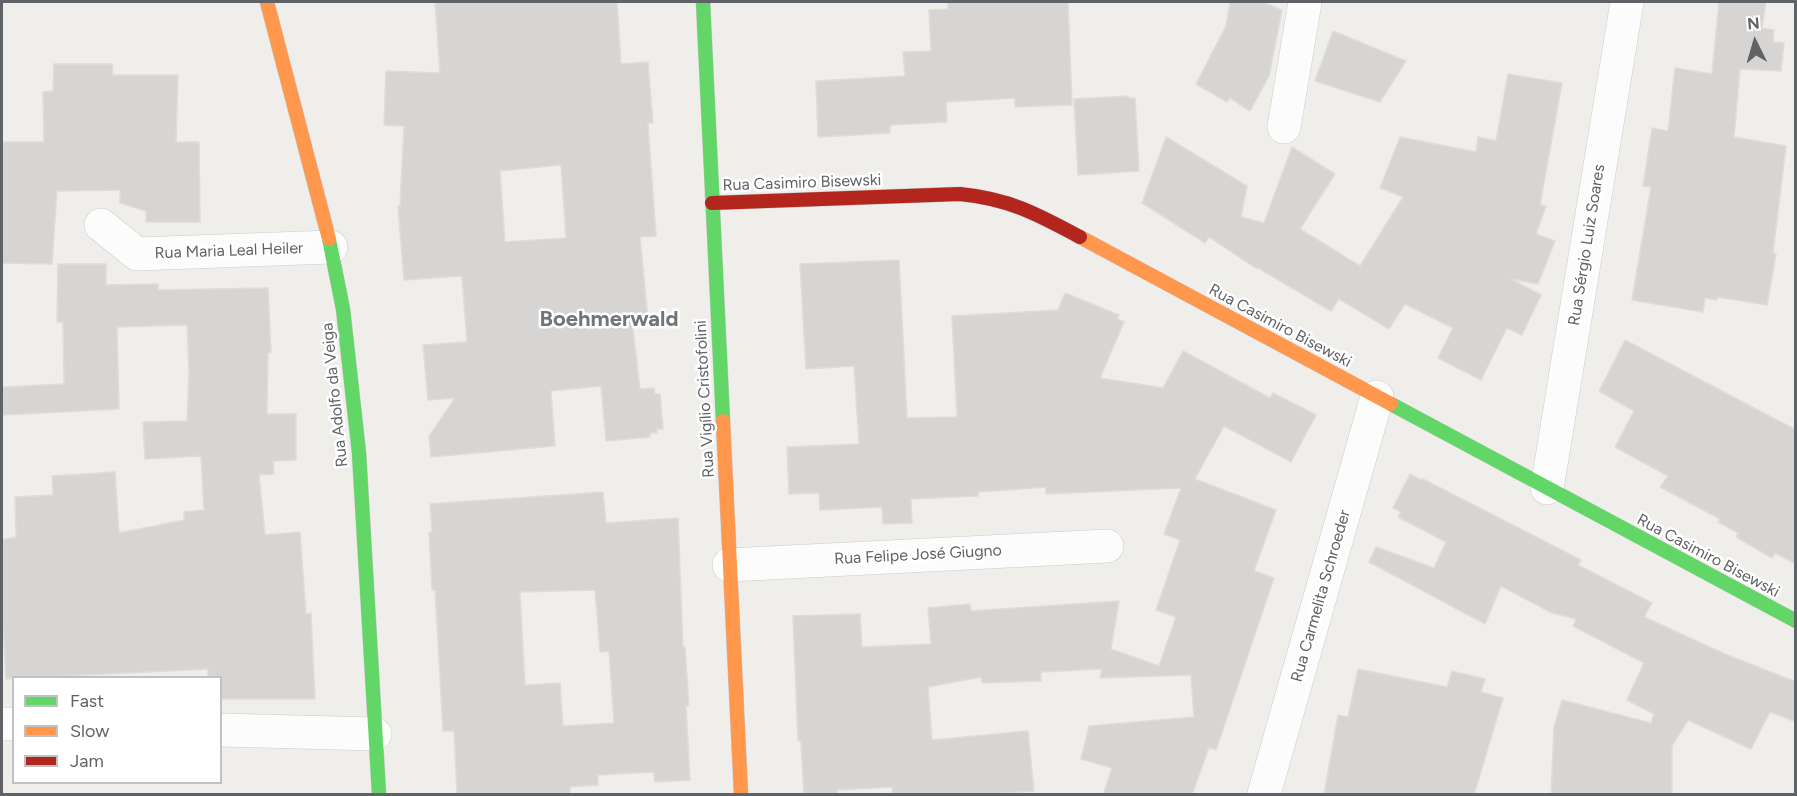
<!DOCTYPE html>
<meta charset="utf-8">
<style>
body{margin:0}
#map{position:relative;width:1797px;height:796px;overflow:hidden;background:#efeeea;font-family:Figtree,sans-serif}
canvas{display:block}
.frame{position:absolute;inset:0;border:3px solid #5f6368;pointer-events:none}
.legend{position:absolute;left:12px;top:676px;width:210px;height:108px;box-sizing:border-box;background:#fff;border:2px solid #bfc1c3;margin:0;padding:8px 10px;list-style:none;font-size:18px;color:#5f6368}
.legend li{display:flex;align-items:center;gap:12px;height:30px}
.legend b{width:30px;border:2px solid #bfc1c3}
.north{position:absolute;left:1725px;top:12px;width:60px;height:60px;-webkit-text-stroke:4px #fff;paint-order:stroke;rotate:355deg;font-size:16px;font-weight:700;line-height:24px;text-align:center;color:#5f6368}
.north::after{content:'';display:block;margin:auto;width:21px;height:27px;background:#5f6368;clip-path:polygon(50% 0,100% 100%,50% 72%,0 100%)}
</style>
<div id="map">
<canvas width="1797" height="796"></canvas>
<div class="frame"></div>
<ul class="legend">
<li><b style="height:8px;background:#63d668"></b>Fast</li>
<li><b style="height:8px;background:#ff974d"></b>Slow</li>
<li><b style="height:8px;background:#b3261e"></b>Jam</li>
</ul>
<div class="north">N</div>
</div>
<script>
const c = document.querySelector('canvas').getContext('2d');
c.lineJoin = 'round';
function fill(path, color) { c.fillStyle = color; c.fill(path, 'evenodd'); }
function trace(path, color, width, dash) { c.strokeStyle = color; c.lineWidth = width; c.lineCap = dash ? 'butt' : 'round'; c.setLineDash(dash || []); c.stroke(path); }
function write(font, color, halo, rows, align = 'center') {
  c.font = font + ' Figtree,sans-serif'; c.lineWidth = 5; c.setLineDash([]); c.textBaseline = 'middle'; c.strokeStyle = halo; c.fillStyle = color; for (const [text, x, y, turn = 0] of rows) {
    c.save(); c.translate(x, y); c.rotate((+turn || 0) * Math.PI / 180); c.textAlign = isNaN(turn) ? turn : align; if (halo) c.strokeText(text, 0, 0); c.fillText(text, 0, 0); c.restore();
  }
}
const building = new Path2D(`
 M435,2H617L621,64L648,62L653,123H648L656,236L640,237L648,320L632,321L640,389L654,388L655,394H660L663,429H657V433H650V437L606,441L601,386L551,391L555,446L431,457L429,436L455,398L428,400L423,345L467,342L462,276L404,280L398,206H400L404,126L384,125L386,71L440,73ZM561,165L566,238L505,242L500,171Z
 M948,2H1068L1072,105L1015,107V98L946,102L947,122L890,125V133L818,137L816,81L905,76L903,52L931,51L929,10L948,9Z
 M1230,2H1262L1282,10L1269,76L1250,111L1230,98L1227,102L1196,84L1226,26Z
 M1719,2H1766L1762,28L1774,30L1773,42L1784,43L1781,71L1740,69L1734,137L1786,146L1773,253L1776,254L1767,305L1717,297V300L1705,298L1703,312L1632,300L1651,187L1643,186L1652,128L1668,131L1675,68L1712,74Z
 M1333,31L1406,61L1380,102L1315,81Z
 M54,64H112L113,75H178L176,142H199L200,222H146V211L120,203V190L57,191L52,264L2,263V142H44L43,92L53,91Z
 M1508,74L1562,83L1540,205L1546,206L1536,234L1555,241L1538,284L1511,279L1541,295L1522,335L1507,328L1481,380L1438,358L1453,328L1405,304L1389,329L1339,299L1331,311L1258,268L1257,269L1209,237L1205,243L1142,203L1166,137L1247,186L1241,217L1264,223L1292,147L1335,174L1300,229L1360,266L1403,197L1380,188L1400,137L1476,152L1478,137L1496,141Z
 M1128,96V98H1135L1139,171L1078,175L1074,99Z
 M899,260L907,418L957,417L952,316L1058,310L1065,293L1119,315L1117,319L1124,322L1100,378L1163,388L1183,351L1270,398L1273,393L1316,415L1291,462L1224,426L1195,479L1276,510L1254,571L1274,578L1216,750L1209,747L1192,795H1103L1112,768L1081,759L1089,726L1194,717L1191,675L1100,678L1102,669L1041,672V681L982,683L981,677L928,687L932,740L1028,731L1034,791L977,795H893L892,787L837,790V795H804L801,741H798L793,616L860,614L862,647L931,644L928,608L970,604L971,611L1119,601L1111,649L1159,666L1176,617L1156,610L1180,540L1164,534L1181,488L1046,494V487L978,492V496L911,499L912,523L883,524L882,507L820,510L819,493L789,494L787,447L859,444L854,366L806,369L800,264Z
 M58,264H106V285L158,284V290L268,288L271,352H268L267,414H296V460L273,461L274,474L259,475L265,535L300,532L306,614L311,613L315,699H220V678H208V669L6,679L2,608V540L16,537L15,497L53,495L52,476L115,472L119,533L184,520V512L204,510L201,456L145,459L143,422L187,421L189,373L187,325L117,327L119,409L2,415V387L64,384L63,322H57Z
 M1625,340L1796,430V564L1775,553L1772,558L1736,537L1738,533L1718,522L1720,519L1660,487L1668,476L1615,447L1634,411L1599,391Z
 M1410,474L1421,480L1423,479L1581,560L1578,565L1652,603L1644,617L1725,654L1796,682V722L1770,712L1751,749L1688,720L1672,746V795H1551L1554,727L1562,700L1651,723L1654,714L1627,700L1644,663L1573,626L1576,619L1552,613L1501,586L1485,624L1369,562L1376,547L1434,568L1446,542L1398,517L1401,512L1393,508Z
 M603,492L606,523L678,518L683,647H685L689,706H686L690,780L655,782L654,772L598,775V785L570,787V795H457L454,731H443L435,590H432L429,532H432L430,504ZM595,590L600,652L609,651L614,723L563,726L560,683L525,685L520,592Z
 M1358,669L1447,687L1452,671L1485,679L1481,692L1503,698L1474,795H1324L1338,715L1348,717Z`);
const street = new Path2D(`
 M1284,127L1305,2
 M101,225L137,254L331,247
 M1547,488L1627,2
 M729,565L1107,546
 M2,724H14
 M220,730L375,734
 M1264,794L1377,397`);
const fast = new Path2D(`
 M703,2L723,421
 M329,239L343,309L359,453L379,794
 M1391,404L1796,621`);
const slow = new Path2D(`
 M267,2L329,239
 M1080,237L1391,404
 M723,421L741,794`);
const jam = new Path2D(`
 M712,203L960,194C1010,199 1037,214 1080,237`);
const streetNames = [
 ["Rua Casimiro Bisewski",802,183,-2],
 ["Rua Sérgio Luiz Soares",1587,245,-81],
 ["Rua Maria Leal Heiler",229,251,-2],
 ["Rua Casimiro Bisewski",1280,326,28],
 ["Rua Adolfo da Veiga",335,395,-96],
 ["Rua Vigílio Cristofolini",705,399,-93],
 ["Rua Felipe José Giugno",918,555,-3],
 ["Rua Casimiro Bisewski",1708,556,28],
 ["Rua Carmelita Schroeder",1321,596,-74]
];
const districtNames = [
 ["Boehmerwald",609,320]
];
fill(building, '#d6d5d3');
trace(building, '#deddd9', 1.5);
trace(street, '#cbcccc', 34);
trace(fast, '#cacacb', 15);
trace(slow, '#cacacb', 15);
trace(jam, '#cacacb', 15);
trace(street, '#fdfcfc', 33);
trace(fast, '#63d668', 14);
trace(slow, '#ff974d', 14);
trace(jam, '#b3261e', 14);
write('16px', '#5f6368', '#fff', streetNames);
write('bold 22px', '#70757a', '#fff', districtNames);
</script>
